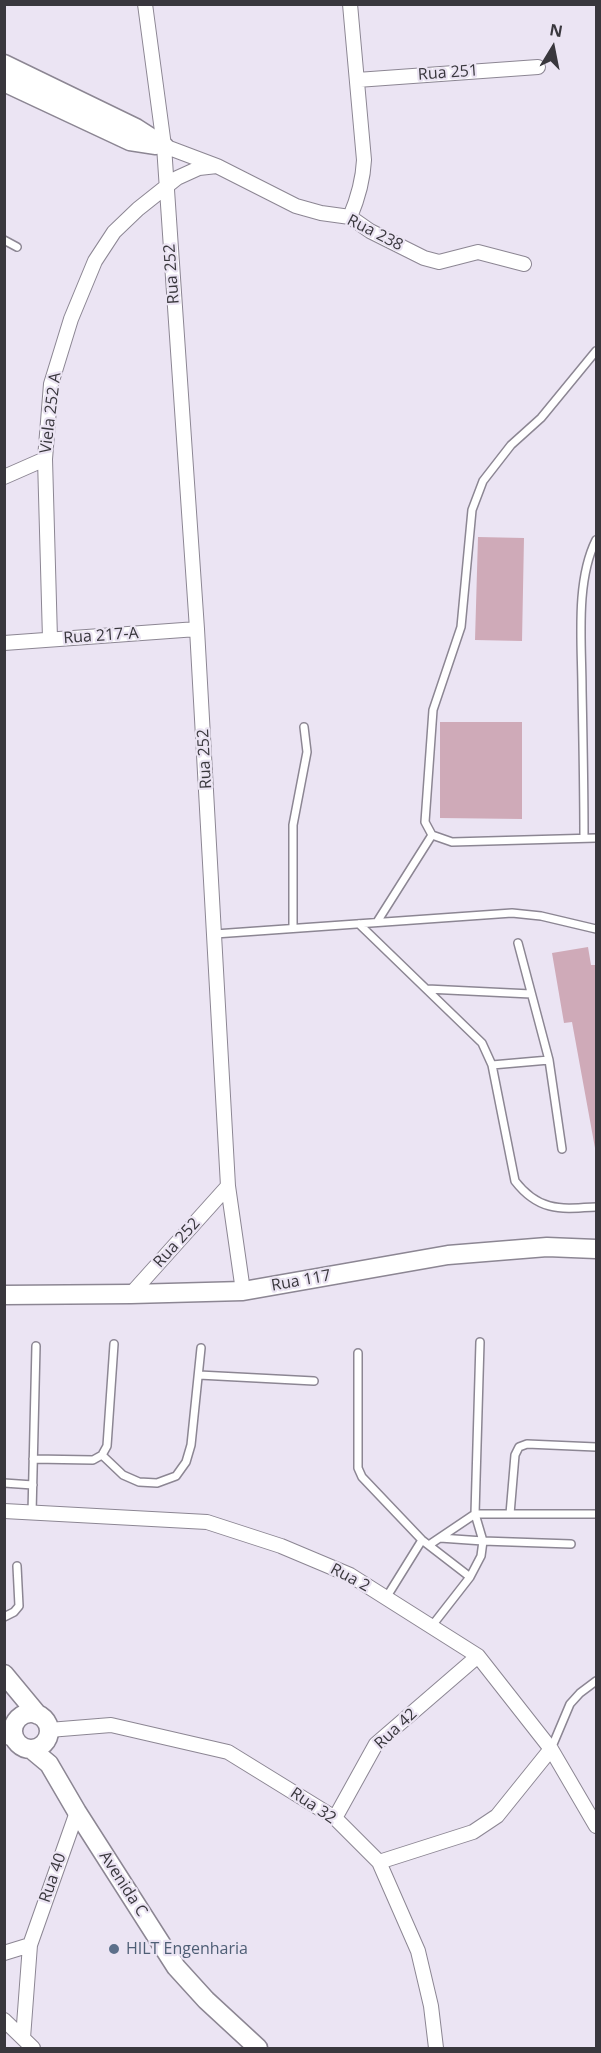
<!DOCTYPE html>
<style>
body{margin:0}
#map{position:relative;width:601px;height:2053px;overflow:hidden;background:#ebe4f3;font-family:"Open Sans",sans-serif}
canvas{display:block}
.frame{position:absolute;inset:0;border:6px solid #39373d;pointer-events:none}
.north{position:absolute;left:523px;top:18px;width:60px;height:60px;-webkit-text-stroke:4px #ebe4f3;paint-order:stroke;rotate:10deg;font-size:16px;font-weight:700;line-height:24px;text-align:center;color:#39373d}
.north::after{content:'';display:block;margin:auto;width:21px;height:27px;background:#39373d;clip-path:polygon(50% 0,100% 100%,50% 72%,0 100%)}
</style>
<div id="map">
<canvas width="601" height="2053"></canvas>
<div class="frame"></div>
<div class="north">N</div>
</div>
<script>
const c = document.querySelector('canvas').getContext('2d');
c.lineJoin = 'round';
function fill(path, color) { c.fillStyle = color; c.fill(path, 'evenodd'); }
function trace(path, color, width, dash) { c.strokeStyle = color; c.lineWidth = width; c.lineCap = dash ? 'butt' : 'round'; c.setLineDash(dash || []); c.stroke(path); }
function write(font, color, halo, rows, align = 'center') {
  c.font = font + ' "Open Sans",sans-serif'; c.lineWidth = 4.5; c.setLineDash([]); c.textBaseline = 'middle'; c.strokeStyle = halo; c.fillStyle = color; for (const [text, x, y, turn = 0] of rows) {
    c.save(); c.translate(x, y); c.rotate((+turn || 0) * Math.PI / 180); c.textAlign = isNaN(turn) ? turn : align; if (halo) c.strokeText(text, 0, 0); c.fillText(text, 0, 0); c.restore();
  }
}
const building = new Path2D(`
 M478,537L524,538L522,641L475,640Z
 M440,722H522V819L440,818Z
 M588,947L591,965H596L595,1148L572,1022L564,1023L552,953Z`);
const service = new Path2D(`
 M4,240L17,247
 M596,351L541,418L511,445L483,481L472,510L461,627L433,710L425,822L432,835L452,842L596,838
 M584,837C584,788 583,739 582,690C582,644 575,582 596,540
 M377,922L432,835
 M359,924L482,1043L492,1065L515,1181C539,1212 561,1209 596,1207
 M293,928V825L307,752L304,727
 M215,934L512,913L541,916L596,929
 M518,943L549,1060L562,1149
 M427,989L531,994
 M492,1065L549,1060
 M358,1353V1468L362,1477L422,1540L470,1577
 M199,1375L314,1381
 M102,1455L123,1475L139,1482L157,1483L176,1476L186,1462L191,1445L201,1348
 M33,1459L93,1460L102,1455L107,1446L114,1344
 M4,1483L33,1485
 M32,1513L36,1346
 M510,1514L515,1455L519,1447L527,1444L596,1447
 M440,1538L483,1541L571,1544
 M429,1545L475,1514H596
 M386,1598L422,1540
 M4,1617L14,1612L19,1606L17,1566
 M431,1627L470,1577L481,1556L483,1541L475,1514L480,1342
 M551,1749L570,1704L580,1693L596,1681`);
const minor = new Path2D(`
 M145,4L164,146L197,629L228,1186L243,1291
 M350,4L364,160C363,181 358,198 350,217
 M357,80L538,67
 M164,146L217,166L296,206L321,213L350,217L370,231L424,258L439,262L478,252L524,264
 M4,477L45,459
 M50,639L45,459L51,384L71,319L95,261L114,232L138,209L177,178L199,168L217,166
 M4,643L197,629
 M131,1294L228,1186
 M4,1511L207,1522L281,1546L350,1575L478,1656L551,1749L596,1826
 M49,1730L111,1725L228,1752L335,1818L379,1862L418,1951L431,2006L436,2048
 M4,1736L15,1740
 M335,1818L376,1744L478,1656
 M379,1862L473,1832L497,1816L551,1749
 M4,1953L30,1945
 M4,2020L33,2048
 M23,2038L30,1945L77,1812`);
const tertiary = new Path2D(`
 M4,64L136,128L164,146
 M4,82L130,141L156,145
 M4,1295L131,1294L243,1291L448,1255L547,1247L596,1249
 M4,1674L38,1715
 M13 1731a18 18 0 1 1 36 0a18 18 0 1 1-36 0Z
 M31,1749L49,1764L77,1812L176,1967L206,2000L258,2048`);
const markers = [
 [114,1949,6,"#5c6f8a"]
];
const streetNames = [
 ["Rua 251",448,73,-4],
 ["Rua 238",375,233,27],
 ["Rua 252",172,274,-94],
 ["Viela 252 A",51,413,-83],
 ["Rua 217-A",101,636,-4],
 ["Rua 252",205,759,-93],
 ["Rua 252",177,1243,-48],
 ["Rua 117",301,1281,-10],
 ["Rua 2",350,1578,28],
 ["Rua 42",396,1729,-43],
 ["Rua 32",313,1806,34],
 ["Rua 40",53,1878,-71],
 ["Avenida C",123,1884,57]
];
const serviceNames = [
 ["HILT Engenharia",126,1949]
];
fill(building, '#cfaab8');
trace(service, '#8c8693', 10);
trace(minor, '#8c8693', 16);
trace(tertiary, '#8c8693', 21);
trace(service, '#fff', 7);
trace(minor, '#fff', 14);
trace(tertiary, '#fff', 18);
for (const [x, y, r, color] of markers) { const dot = new Path2D(); dot.arc(x, y, r, 0, 2 * Math.PI); c.fillStyle = color; c.fill(dot); trace(dot, '#ebe4f3', 2); }
write('16px', '#39373d', '#ebe4f3', streetNames);
write('16px', '#4e5e75', '#ebe4f3', serviceNames, 'left');
</script>
